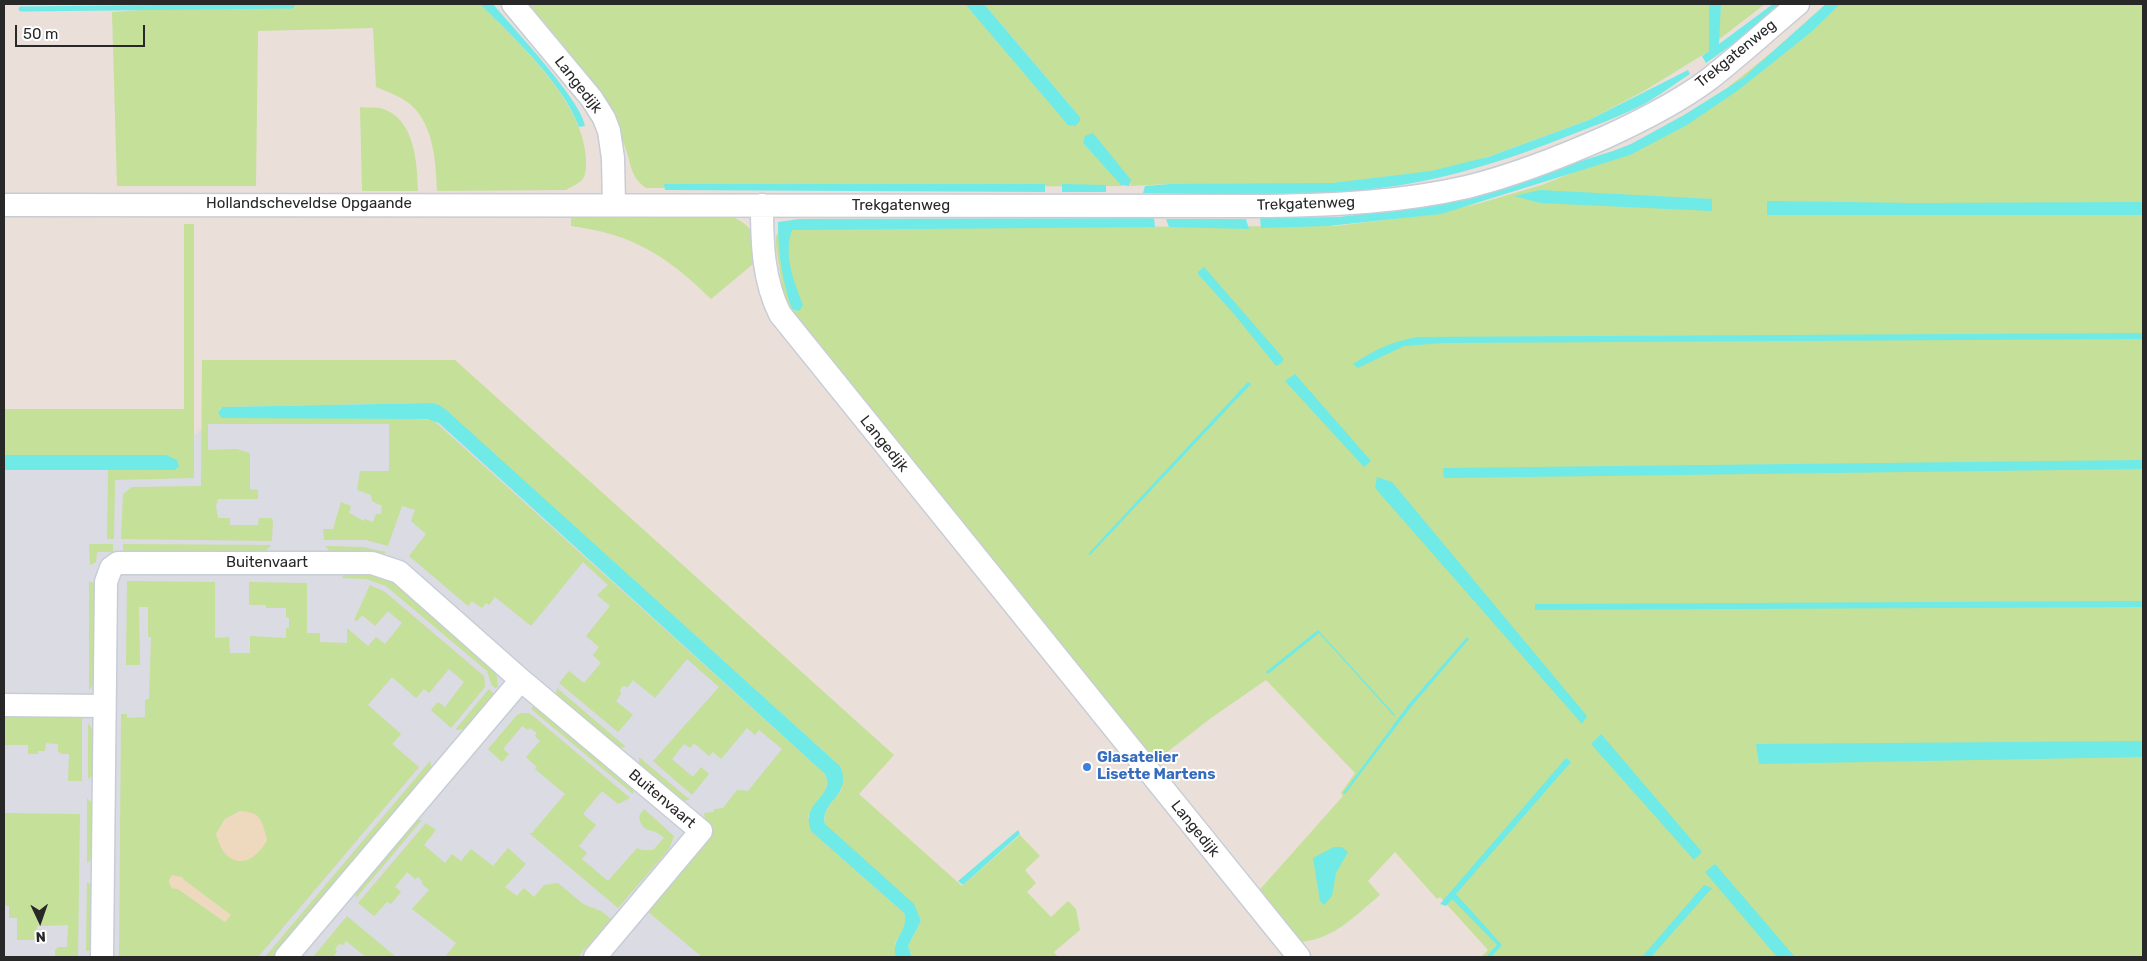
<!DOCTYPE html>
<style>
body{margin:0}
#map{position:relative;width:2147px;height:961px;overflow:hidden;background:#ebdfda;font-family:Rubik,sans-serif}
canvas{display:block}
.frame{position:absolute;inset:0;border:5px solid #282828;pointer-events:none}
.north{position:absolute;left:15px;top:896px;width:50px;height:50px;-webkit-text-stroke:4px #fff;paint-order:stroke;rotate:177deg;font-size:14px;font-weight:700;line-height:20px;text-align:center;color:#282828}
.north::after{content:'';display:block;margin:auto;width:18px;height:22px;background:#282828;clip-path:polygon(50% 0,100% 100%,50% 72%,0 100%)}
.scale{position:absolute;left:15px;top:25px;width:130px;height:22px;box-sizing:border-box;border:2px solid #282828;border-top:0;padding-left:6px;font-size:15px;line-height:18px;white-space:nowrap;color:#282828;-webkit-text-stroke:4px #fff;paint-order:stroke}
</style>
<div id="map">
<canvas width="2147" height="961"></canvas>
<div class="frame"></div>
<div class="north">N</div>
<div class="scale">50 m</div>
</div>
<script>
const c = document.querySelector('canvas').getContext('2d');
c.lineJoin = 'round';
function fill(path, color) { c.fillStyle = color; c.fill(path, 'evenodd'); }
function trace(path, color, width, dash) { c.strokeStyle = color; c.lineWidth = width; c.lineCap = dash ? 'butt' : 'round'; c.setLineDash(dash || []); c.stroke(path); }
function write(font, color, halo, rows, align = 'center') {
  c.font = font + ' Rubik,sans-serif'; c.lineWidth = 4; c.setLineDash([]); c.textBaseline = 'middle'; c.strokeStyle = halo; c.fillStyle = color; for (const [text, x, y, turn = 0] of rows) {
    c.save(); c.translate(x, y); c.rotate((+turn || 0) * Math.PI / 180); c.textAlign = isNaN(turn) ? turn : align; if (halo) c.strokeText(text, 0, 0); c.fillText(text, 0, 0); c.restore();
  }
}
const industrial = new Path2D(`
 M223,411L432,412L838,774L907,957H4V462H162Z`);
const green = new Path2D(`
 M287,4H480C518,42 583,101 586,158C586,165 587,174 582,180C578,184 571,187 566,190L437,191C436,165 434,131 416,110C406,98 390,93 376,87L373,28L258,31L256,186H117L112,12L171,8L287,6Z
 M529,4H965L1068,124L1073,126L1080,117L984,4H1765L1713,44L1709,51L1644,91L1589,120L1496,154L1462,165L1422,173L1346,184H1170L1129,186L1131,184L1083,143L1123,186L646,188C628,175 632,161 623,142C619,131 616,120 610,110C588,72 557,38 529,4Z
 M1826,4H2143V957H1481L1488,950L1440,897L1437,899L1395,852L1368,881L1380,895C1354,916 1336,938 1301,942L1255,895L1343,796L1341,793L1355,773L1266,680L1211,718L1153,763L795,320L783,292L776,246V236L783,228L1335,226L1419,216L1477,204L1542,185L1609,158L1716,97L1772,52Z
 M360,107C366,108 374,107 380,108C415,117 417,162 418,191H362Z
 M574,213L731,216C756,228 754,235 758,260L711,299C667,256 633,234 571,226V218Z
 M184,224H194V478L115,480L114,539H107L108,470H174L166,455H4V409H184Z
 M202,360H455L894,755L859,794L962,886L1020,835L1040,856L1025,870L1036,883L1027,892L1051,917L1068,901L1076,909L1080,930L1054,952L1058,957H912L908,946L921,921L855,852L825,824C822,810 835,799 842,789L840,766L648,593L431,403L222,407L220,409L433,420L825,774C833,789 815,803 808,816L812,832L904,913C908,925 901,933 895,943L896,957H702L646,910L712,830L706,825L704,813L713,812L715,809L723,808L737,790L748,791L782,749L759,730L755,735L747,728L721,759L713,752L709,756L694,743L690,748L684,744L672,759L693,777L701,767L709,774L692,795L653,761L719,687L687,659L655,698L633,680L628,687L623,686L620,690L621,694L616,701L633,715L618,732L559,683L569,671L584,683L601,663L593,655L599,647L586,636L610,606L597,595L608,585L583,562L531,626L495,597L489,605L486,603L482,608L472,601L468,606L409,556L426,534L411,521L415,510L402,506L388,546L366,540H324L323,529H333L341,502L351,506L349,513L364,521L365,519L373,522L376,514H381L382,506L372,501L371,495L357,490L360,471H389V424H208V450L237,449L250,453V489L258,490V499H218L216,506L218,518H230V525H258L259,518H271L273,521L272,541L121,539L123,494L132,487L201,486Z
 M89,544H113V552H97L96,562L90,565Z
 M123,544L271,545L265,552H123Z
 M325,546L363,547L386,552L382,555L332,553Z
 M357,570L391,580L496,671L498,687L495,688L491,684L487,671L386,586L366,579L342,578L344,574Z
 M89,581L97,585L96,679L89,691Z
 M127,581L215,582V638L229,637L230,653H250V636L286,638V628H289V618L286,617V608H266V605H249V582L307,583V633H320V642L347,643V628L368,646L376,637L385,644L402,623L388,611L375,626L362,615L357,621L354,620L370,585L385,592L484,676L485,687L451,728L431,710L438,702L445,707L464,682L449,669L429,693L424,689L416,698L392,677L368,705L401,734L392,744L419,767L258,957H119L121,714H127V718L145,717V700L149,699L151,637H148V607H139L140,665H126ZM240,811L228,856L223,851L216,834L225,819ZM182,877L184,880L231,915L225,922L178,889L172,888Z
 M557,688L626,747L617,748L556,696Z
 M489,689L495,695L466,729L455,730Z
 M535,704L634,788L633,794L531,709Z
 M521,713H528L532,715L630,798L618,804L602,791L583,814L596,825L579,846L587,853L582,859L608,881L637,848L642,850H653L664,838C653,826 642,836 639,816L644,809L674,836L669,849L618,908L529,833H532L565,794L535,769L537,767L526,757L540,741L535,736L537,733L530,728L528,730L522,726L503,749L509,754L502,762L488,749L517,715Z
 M4,714L82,717V781H68L69,754H61L58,751V744L46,743L45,751H38V754H28V745H4Z
 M88,723L95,733V773L88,779Z
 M639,757L690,800L681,801L639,765Z
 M430,761L432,770L275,957H265Z
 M87,798L93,804L94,856L87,863Z
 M4,813L80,814L78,957H55V950L58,947H67L68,925L37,926V940H17V918H9V906L4,905Z
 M417,820H422L356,898L355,891Z
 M426,823L436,830L424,845L445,863L452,854L461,861L471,849L493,866L508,848L526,864L505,887L517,896L524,888L534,897L544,885L558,883L583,904L601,911L611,919L578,957H445L456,943L412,909L429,890L422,884V881L418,877L415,879L407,872L395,887L401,892L391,904L387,902L374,916L358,903Z
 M87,882L93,886L92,950L86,951Z
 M347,916L396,957H366L346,941L343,945L339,944L335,949L337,952L333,957H313Z`);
const sand = new Path2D(`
 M240,811C262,812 262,821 267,840C259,857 239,871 224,852C220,847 218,840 216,834L225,819Z
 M172,875L182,877L184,880L231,915L225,922L178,889L172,888C168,882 168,880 172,875Z`);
const water = new Path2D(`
 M480,4H493C512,27 582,101 585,126L579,127C562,82 514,38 480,4Z
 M965,4H984L1080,117V121L1075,126L1068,125Z
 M1709,4H1721L1719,44L1773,4H1784L1763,23L1706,63L1702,56L1709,51Z
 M1826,4H1840L1810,33L1737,91L1687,125L1630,155L1441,214L1328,226L1261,228L1260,218L1339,217L1444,204L1613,151L1631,144L1684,115L1743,78Z
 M1688,70L1690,74C1676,83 1661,94 1646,103C1623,115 1597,125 1573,134C1509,160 1442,181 1373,189C1297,198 1219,194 1143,193L1145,186L1170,184L1333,183L1431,171L1488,157L1589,120Z
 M1093,133L1131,180L1129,186L1121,185L1083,143L1085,136Z
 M664,184H1045V192L665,190Z
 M1062,184L1106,185V192H1062Z
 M1540,190L1712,199V211L1540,203L1514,196Z
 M1767,201L1916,203L2143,202V215H1767Z
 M1154,218L1155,227L792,230C783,256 794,281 803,305L799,311L792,309C782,280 778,253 778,222L799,219Z
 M1166,219H1246L1249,229L1169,227Z
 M1204,267L1284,359L1280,364L1276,366L1234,314L1198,274V272Z
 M2143,333V339L1444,343L1404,346L1358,368L1353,364C1374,350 1393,341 1418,337Z
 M1295,374L1371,461L1364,467L1285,381Z
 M1248,382L1251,384L1090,555L1088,554Z
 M431,403L439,405L445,409L840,766C853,797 820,800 825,824L914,904L921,921L908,946L912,957H896C890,939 910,930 904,913L812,832C798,802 837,797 825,774L439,423L427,419L222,418L218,413L222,407Z
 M4,455H166L177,460L179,467L174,470H4Z
 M2143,460V469L1444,478L1443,468Z
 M1377,477L1392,482L1587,716L1582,724L1375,488Z
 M2143,601V607L1535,610V604Z
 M1318,630L1395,715L1394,716L1319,633L1268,674L1266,672Z
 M1467,637L1469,639L1411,707L1345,794L1343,793L1409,704Z
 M1601,734L1702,852L1694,860L1591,744Z
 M2143,741V757L1759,764L1756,744Z
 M1566,758L1571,762L1456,894L1502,945L1491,957H1486L1497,945L1452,899L1446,906L1440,904Z
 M1018,830L1020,834L963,885L958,881Z
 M1334,847H1342L1348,852L1336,873L1332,896L1324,905L1320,901L1313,858Z
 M1715,864L1795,957H1777L1705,872Z
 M1704,885L1712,888L1651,957H1642Z`);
const stream = new Path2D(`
 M21,9L292,6V4`);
const minor = new Path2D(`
 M513,4L592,99L604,118L609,131L613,158L614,205
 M4,205L1268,206C1335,205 1402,202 1467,187C1515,175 1561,157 1606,137C1641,121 1677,103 1708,80C1739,56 1768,29 1798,4
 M762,205C762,243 763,280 780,314L1299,957
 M4,705L104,706
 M102,957L106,582L111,568L118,563H372L399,572L521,680L701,831L595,957
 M286,957L521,680`);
const markers = [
 [1087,767,5,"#3f7fe0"]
];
const streetNames = [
 ["Trekgatenweg",1736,54,-39],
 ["Langedijk",578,85,52],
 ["Hollandscheveldse Opgaande",309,204],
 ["Trekgatenweg",1306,204,-2],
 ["Trekgatenweg",901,206],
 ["Langedijk",884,444,51],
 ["Buitenvaart",267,563],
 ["Buitenvaart",662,799,40],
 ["Langedijk",1195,829,51]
];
const shopNames = [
 ["Glasatelier",1097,758],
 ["Lisette Martens",1097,775]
];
fill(industrial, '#dbdbe3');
fill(green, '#c5e098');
fill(sand, '#efd9be');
fill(water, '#6feae7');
trace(stream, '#6feae7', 5);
trace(minor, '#c6cdd6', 25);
trace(minor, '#fff', 22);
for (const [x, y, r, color] of markers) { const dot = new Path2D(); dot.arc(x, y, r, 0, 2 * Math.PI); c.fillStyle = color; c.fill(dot); trace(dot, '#fff', 2); }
write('15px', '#282828', '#fff', streetNames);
write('bold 15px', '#366cbe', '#fff', shopNames, 'left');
</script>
